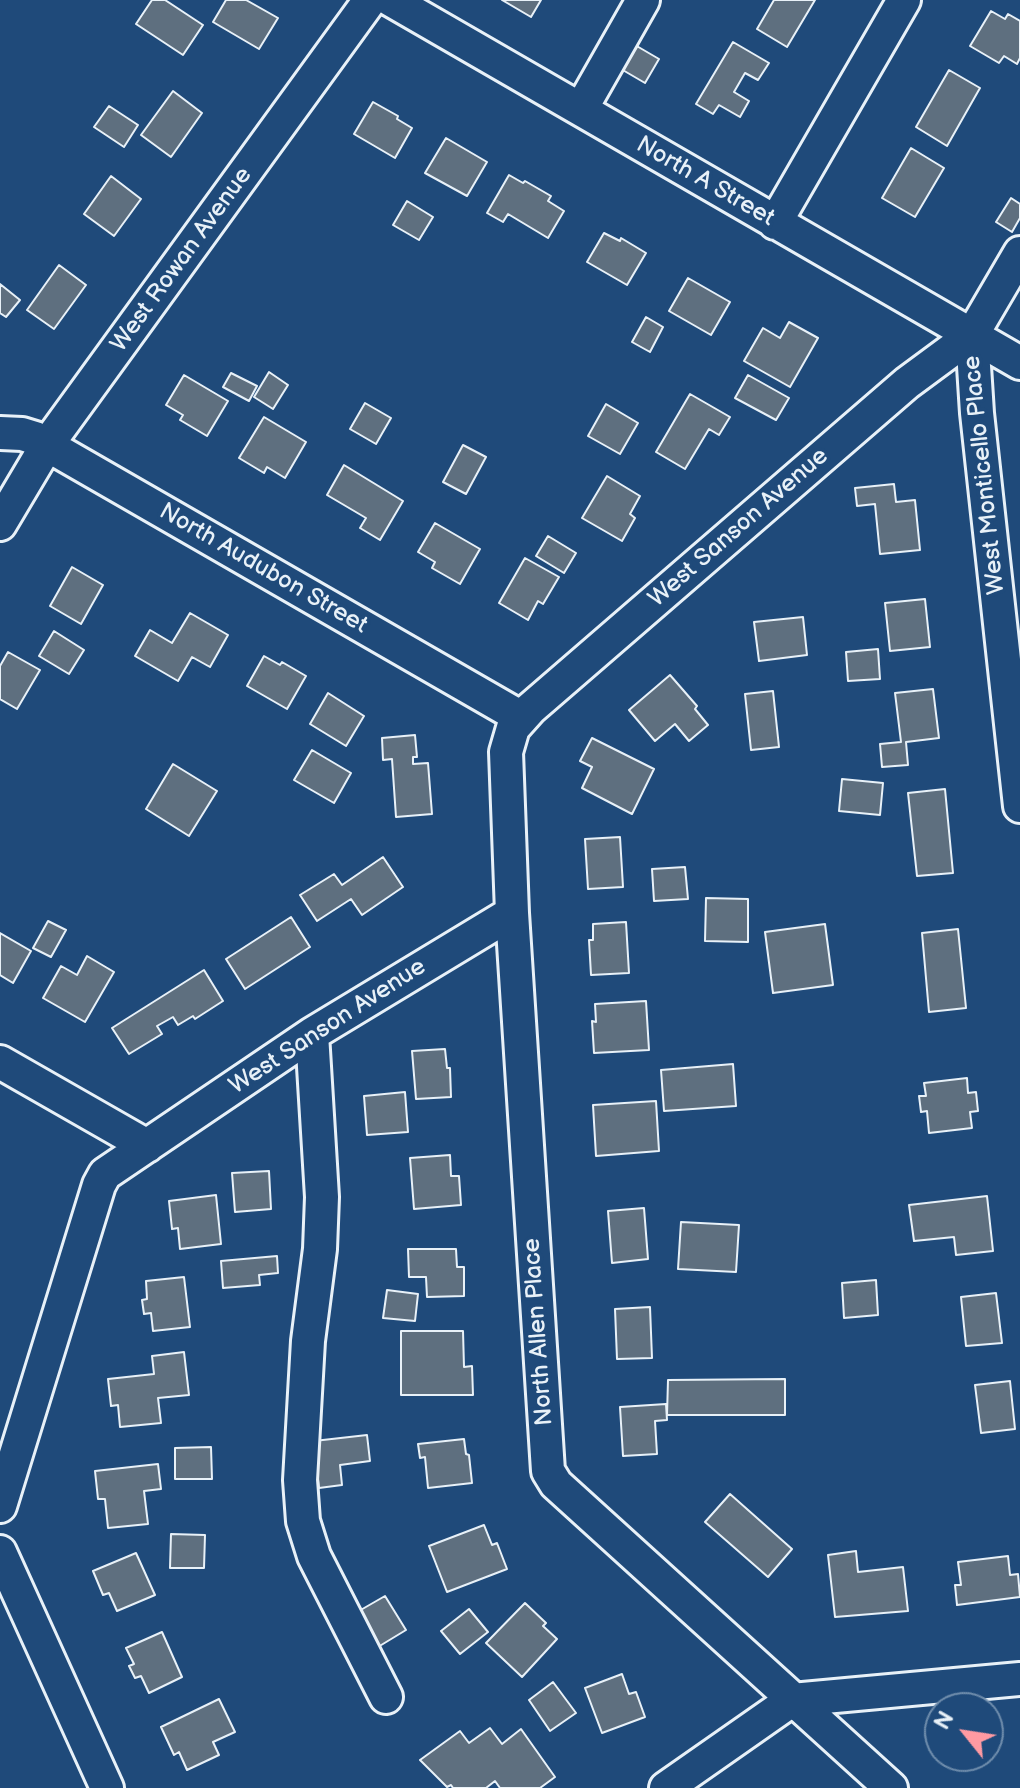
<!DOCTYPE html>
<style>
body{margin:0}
#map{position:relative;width:1020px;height:1788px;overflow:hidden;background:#1f4a7a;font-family:"Balsamiq Sans",sans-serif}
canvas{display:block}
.north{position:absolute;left:924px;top:1692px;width:80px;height:80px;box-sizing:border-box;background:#1f4a7a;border:2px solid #6f8dac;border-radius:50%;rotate:300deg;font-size:22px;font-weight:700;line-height:32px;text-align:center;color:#e8f1f8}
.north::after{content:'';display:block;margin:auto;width:28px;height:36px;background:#ff9aa2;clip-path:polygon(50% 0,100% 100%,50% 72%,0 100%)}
</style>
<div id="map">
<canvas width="1020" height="1788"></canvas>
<div class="north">N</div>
</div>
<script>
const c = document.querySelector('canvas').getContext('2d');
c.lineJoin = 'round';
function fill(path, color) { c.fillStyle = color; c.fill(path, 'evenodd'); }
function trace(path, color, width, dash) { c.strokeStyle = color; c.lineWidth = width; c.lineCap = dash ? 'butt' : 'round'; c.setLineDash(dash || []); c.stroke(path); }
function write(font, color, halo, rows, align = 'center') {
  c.font = font + ' "Balsamiq Sans",sans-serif'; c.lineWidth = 7; c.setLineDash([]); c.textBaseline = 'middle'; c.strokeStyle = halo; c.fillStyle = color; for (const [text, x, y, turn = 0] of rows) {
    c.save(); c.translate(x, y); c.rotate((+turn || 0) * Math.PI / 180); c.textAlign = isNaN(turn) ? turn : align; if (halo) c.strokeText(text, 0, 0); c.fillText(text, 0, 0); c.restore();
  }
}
const building = new Path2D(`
 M152,0H165L203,25L183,55L136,24Z
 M226,0H246L278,18L259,49L213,22Z
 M502,0H541L531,17Z
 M774,0H815L787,47L757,29Z
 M991,11L1005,19L1008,14L1020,21V58L1017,64L1004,56L999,63L970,46Z
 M733,42L769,63L758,80L745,73L734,92L749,101L740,117L719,105L713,114L696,104Z
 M635,45L659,59L645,83L621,69Z
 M949,70L980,88L947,146L916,127Z
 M173,91L202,113L171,157L141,135Z
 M373,102L398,116L397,119L412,128L395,158L354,134Z
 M109,106L138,125L124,147L94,127Z
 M446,138L487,162L467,196L425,173Z
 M911,148L944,168L915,217L882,198Z
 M509,175L523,183L525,181L551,196L548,201L564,211L548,238L508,214L503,222L487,213Z
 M111,176L141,199L114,236L84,214Z
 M1011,198L1020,204V218L1012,232L996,222Z
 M407,201L433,217L419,240L393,225Z
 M604,233L620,241L621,238L646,253L627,285L587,262Z
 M59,265L86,285L54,329L27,310Z
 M688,278L730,302L711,335L669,311Z
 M0,284L20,300L6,317L0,313Z
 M646,317L663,327L650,352L632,342Z
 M789,322L818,338L790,387L744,361L763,328L780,338Z
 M269,372L288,385L273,409L254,397Z
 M231,373L257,386L249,401L223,387Z
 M184,375L228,401L207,436L180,420L183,415L166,405Z
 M748,375L789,398L776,420L735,398Z
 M690,394L730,417L719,435L709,429L685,469L656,452Z
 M365,403L391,418L376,444L350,429Z
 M606,404L638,423L620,454L588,436Z
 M264,417L306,442L285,478L267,467L264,473L239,458Z
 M463,445L486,457L466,494L443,482Z
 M344,465L403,501L380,540L360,528L366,518L327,495Z
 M607,476L640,496L630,514L635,518L622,541L582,518Z
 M894,484L896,502L915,500L920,550L880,554L875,504L857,506L855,488Z
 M435,523L480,549L460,584L432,568L435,562L418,552Z
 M548,536L576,553L564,573L536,556Z
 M525,558L559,577L543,604L538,601L528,620L499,603Z
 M72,567L103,585L81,624L50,606Z
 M925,599L930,647L890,651L885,603Z
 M190,613L228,635L210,667L192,657L178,681L135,656L150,630L172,643Z
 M803,617L807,655L759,661L754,622Z
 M54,631L84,650L69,674L39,656Z
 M878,649L880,679L848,681L846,652Z
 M8,652L40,670L17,709L0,699V666Z
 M264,656L280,665L282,662L306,676L287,709L247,686Z
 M670,675L697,706L695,709L708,725L689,741L675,724L655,741L629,710Z
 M933,689L939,738L906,742L908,765L882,767L880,744L901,742L895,693Z
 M773,691L779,747L751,750L745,694Z
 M328,693L364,716L346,746L310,724Z
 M415,735L417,757H413V764L428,763L432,814L396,817L392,759L383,760L382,738Z
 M592,738L654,769L632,814L582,788L592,767L580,761Z
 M312,750L351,773L334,803L294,780Z
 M173,764L217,791L189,836L146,809Z
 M842,779L883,783L880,815L839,811Z
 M945,789L953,873L917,876L908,793Z
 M620,837L623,887L588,889L585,839Z
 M383,857L403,887L362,915L351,899L317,921L300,895L334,874L342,885Z
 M685,867L688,899L654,901L652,869Z
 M706,898L748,899V942L705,941Z
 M291,917L310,947L245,989L226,959Z
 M48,921L66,930L51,957L33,948Z
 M626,922L629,973L591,975L589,940H593V924Z
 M825,924L833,985L773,993L765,932Z
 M958,929L966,1008L929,1012L922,933Z
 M0,933L31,951L13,983L0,975Z
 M87,956L114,972L85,1022L43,998L61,966L77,975Z
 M204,970L223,1001L195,1019L193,1016L178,1025L173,1017L157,1026L162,1034L129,1054L112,1028Z
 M646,1001L649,1050L594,1053L592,1021L596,1022L595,1004Z
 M445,1049L447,1068H450L451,1097L416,1099L412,1051Z
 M733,1064L736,1106L664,1111L661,1070Z
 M967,1078L968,1093L976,1092L978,1111L970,1112L972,1128L929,1133L927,1111L921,1112L919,1096H926L924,1083Z
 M405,1092L408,1132L367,1135L364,1096Z
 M656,1101L659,1151L596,1156L593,1105Z
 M450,1155L451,1176H459L461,1205L414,1209L410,1158Z
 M269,1171L271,1209L235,1212L232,1173Z
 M216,1195L221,1244L180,1249L178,1228L172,1229L169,1201Z
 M987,1196L993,1251L956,1255L954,1237L914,1241L909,1205Z
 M644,1208L648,1259L612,1263L608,1211Z
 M681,1222L739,1225L736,1272L678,1269Z
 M408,1249H456L457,1267H464V1296L427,1297L426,1277H409Z
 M277,1256L278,1273L259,1275L260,1285L223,1288L221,1261Z
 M184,1277L190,1327L153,1331L151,1313L144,1314L142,1300L147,1299L146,1281Z
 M876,1280L878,1315L844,1318L842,1283Z
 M387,1290L418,1294L415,1321L383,1318Z
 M996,1293L1002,1343L966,1346L961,1297Z
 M650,1307L652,1358L617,1359L615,1309Z
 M401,1331H463L464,1367L472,1366L473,1395H401Z
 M184,1352L189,1395L158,1398L161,1423L120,1427L118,1405L111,1406L108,1379L154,1374L152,1356Z
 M785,1379V1415H667L668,1380Z
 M1010,1381L1015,1429L981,1433L975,1385Z
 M666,1404L667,1420L655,1421L657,1454L623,1456L620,1407Z
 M367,1435L370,1461L340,1465L342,1485L319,1488L314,1441Z
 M464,1439L466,1454L469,1455L472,1483L428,1488L425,1457L420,1458L418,1444Z
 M211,1447L212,1479H175V1448Z
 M158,1464L161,1489L144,1491L148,1524L108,1528L105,1499H98L95,1471Z
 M730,1494L792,1549L768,1577L705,1522Z
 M484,1525L492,1545L497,1543L507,1569L447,1592L429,1546Z
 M171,1534L205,1535L204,1568H170Z
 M856,1551L858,1572L903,1567L908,1611L835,1617L828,1555Z
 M136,1553L155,1595L117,1611L109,1593L103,1595L93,1571Z
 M1008,1556L1010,1575L1018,1574L1020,1597L957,1605L955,1585H961L958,1562Z
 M385,1596L406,1630L373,1650L352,1615Z
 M525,1603L546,1623L543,1626L557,1639L522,1677L486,1643Z
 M469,1609L488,1632L460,1654L441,1631Z
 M162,1632L182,1677L149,1693L141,1676L135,1678L129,1666L134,1664L126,1648Z
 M622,1674L629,1694L636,1692L645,1717L602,1733L585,1688Z
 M553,1682L576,1713L550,1731L529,1700Z
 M219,1699L235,1732L213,1742L219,1755L187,1770L179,1752L174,1755L161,1727Z
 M490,1728L502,1744L521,1729L555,1777L540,1788H500L495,1781L486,1788H453L451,1785L447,1787L420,1760L460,1731L469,1743Z`);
const minor = new Path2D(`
 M391,0L1020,363
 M581,109L643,0
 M775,223L904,0
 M972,335L977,413L1020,806
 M0,433L22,434L35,438L522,718
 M0,524L47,445L370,0
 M312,1034L322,1197L320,1249L308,1341L300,1480L303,1521L314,1556L386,1697
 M0,1062L147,1146
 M0,1506L99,1185L105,1174L312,1034L512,913
 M0,1552L107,1788
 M666,1788L792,1700L1020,1679
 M891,1788L556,1484L548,1471L512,913L506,752L513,728L530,709L907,383L972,335L1020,253`);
const streetNames = [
 ["North A Street",705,182,30],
 ["West Rowan Avenue",182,260,-54],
 ["West Monticello Place",985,475,-96],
 ["West Sanson Avenue",739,528,-41],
 ["North Audubon Street",263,569,30],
 ["West Sanson Avenue",328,1027,-33],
 ["North Allen Place",539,1332,-94]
];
fill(building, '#5e6f7f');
trace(building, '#e8f1f8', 2);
trace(minor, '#e8f1f8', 38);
trace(minor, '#1f4a7a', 32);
write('24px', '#e8f1f8', '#1f4a7a', streetNames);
</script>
